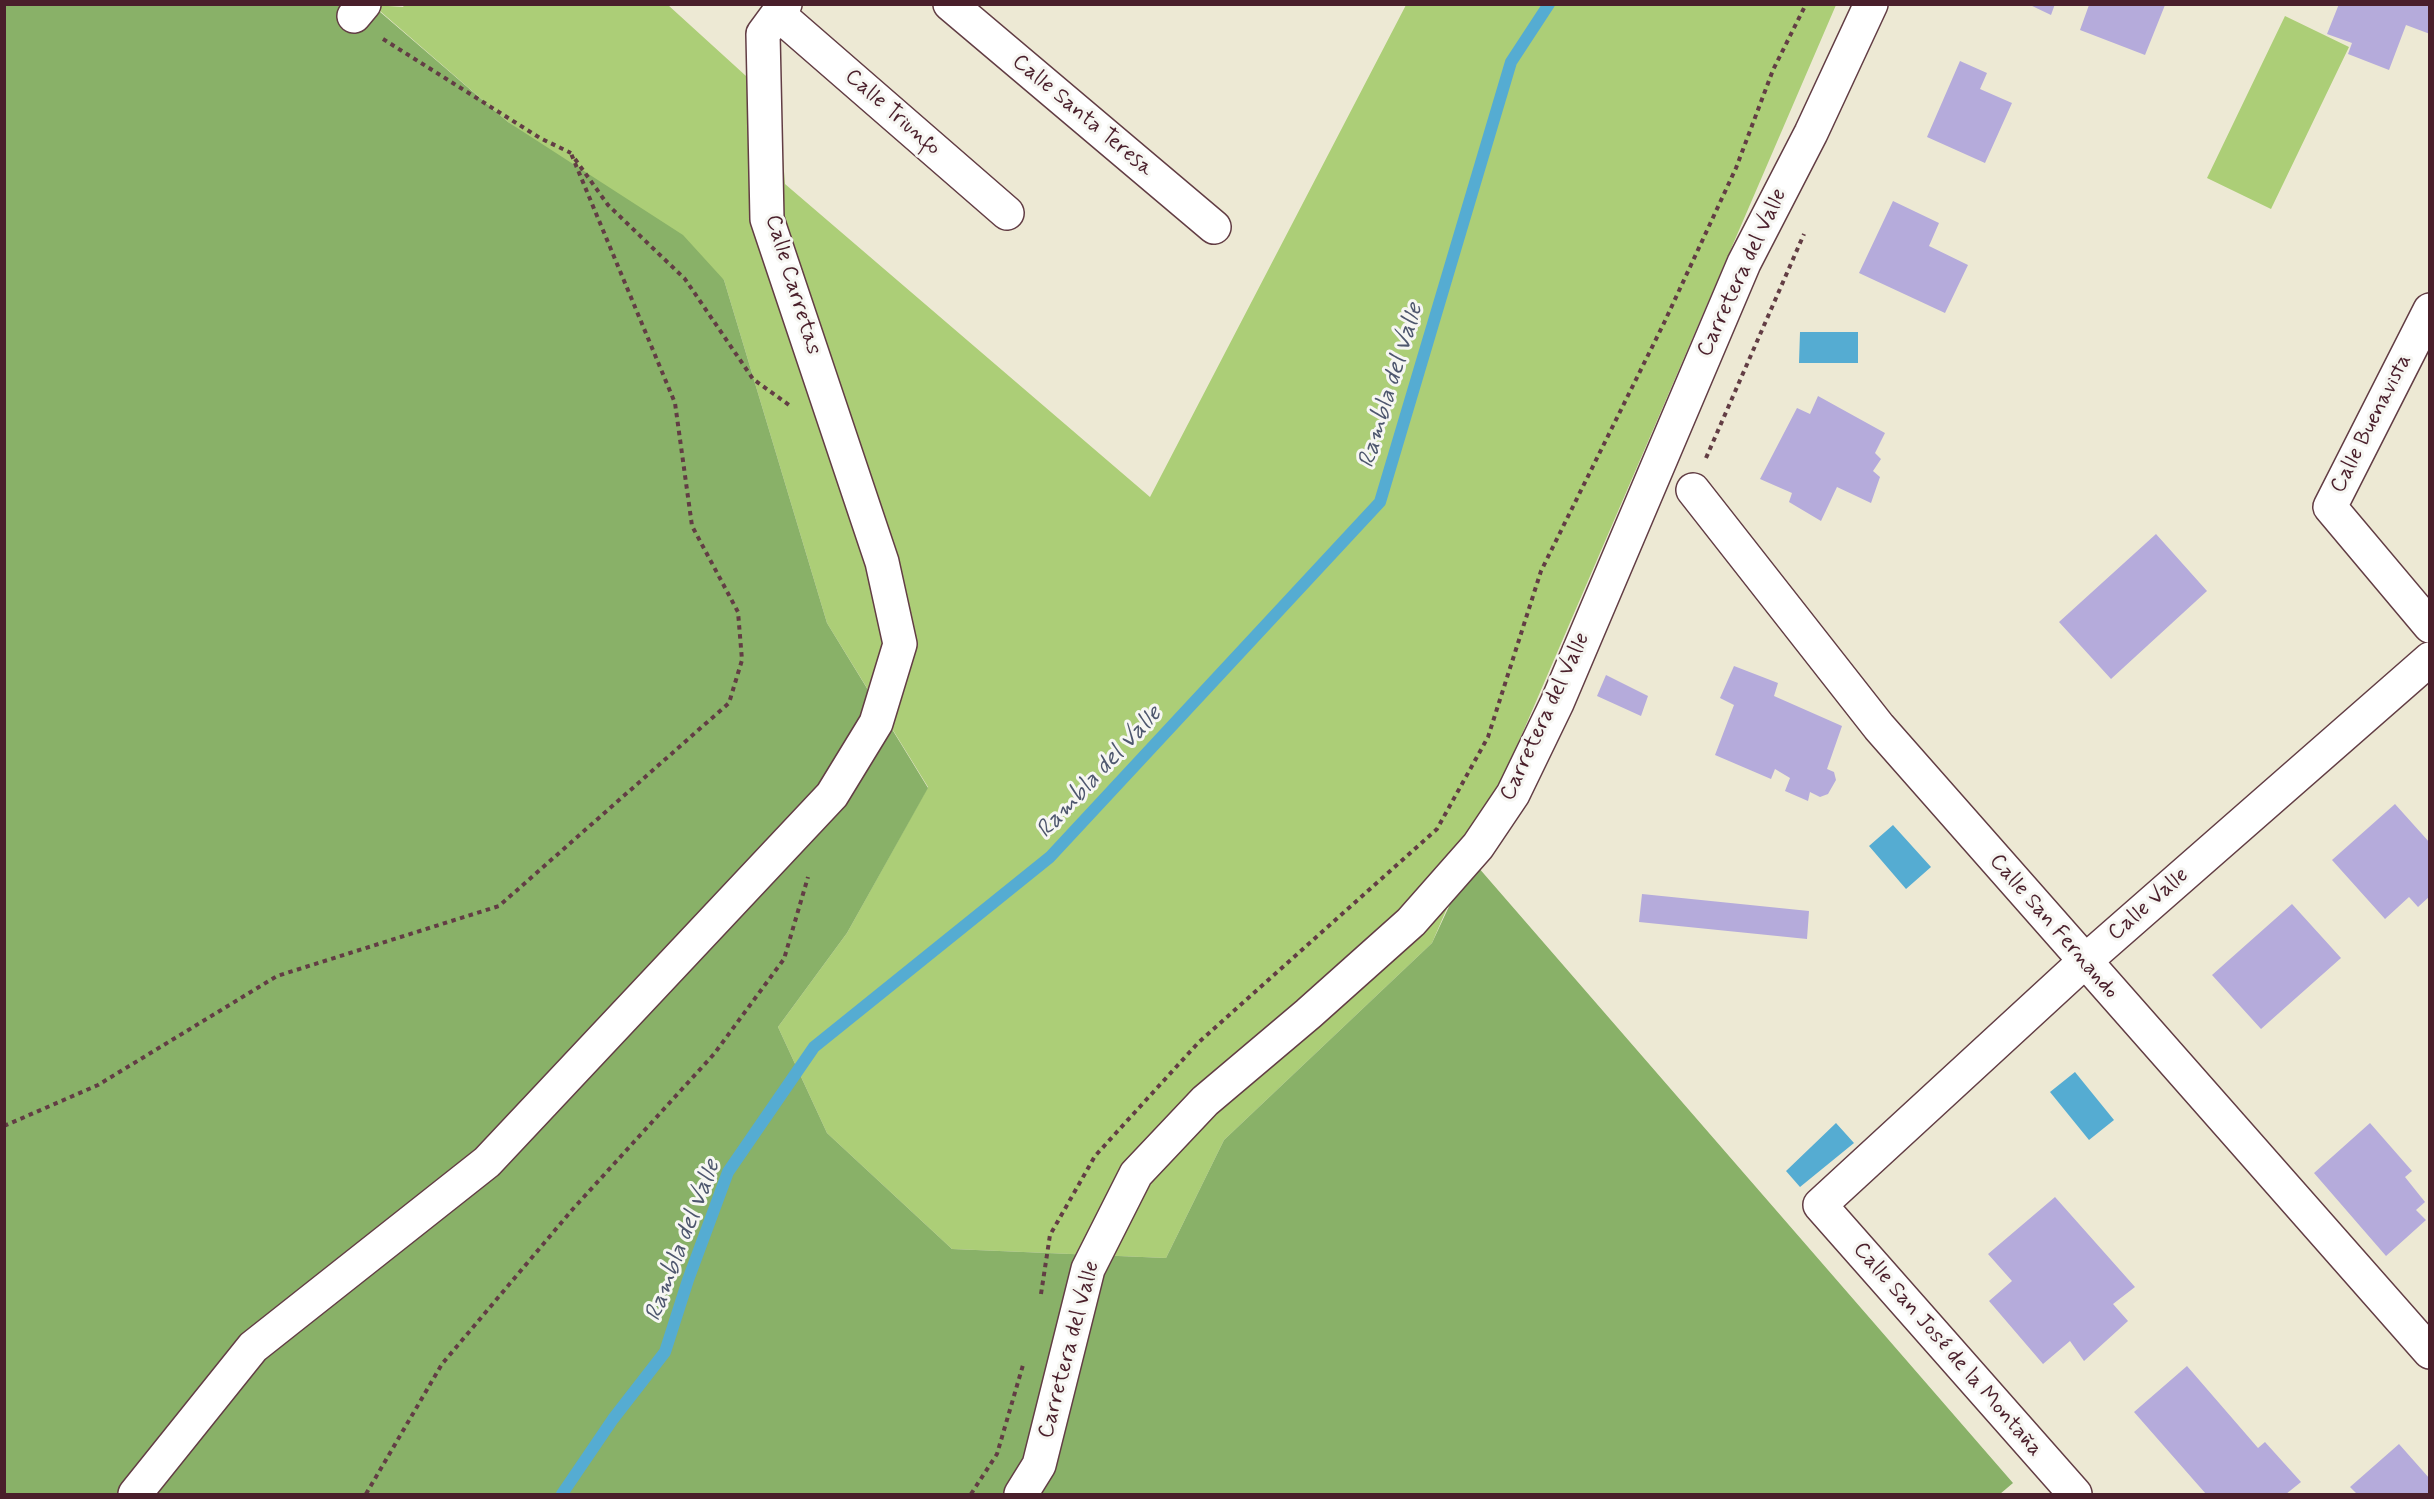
<!DOCTYPE html>
<meta charset="utf-8">
<style>
body{margin:0}
#map{position:relative;width:2434px;height:1499px;overflow:hidden;background:#ede9d4;font-family:Mynerve,sans-serif}
canvas{display:block}
.frame{position:absolute;inset:0;border:6px solid #4a1f2b;pointer-events:none}
</style>
<div id="map">
<canvas width="2434" height="1499"></canvas>
<div class="frame"></div>
</div>
<script>
const c = document.querySelector('canvas').getContext('2d');
c.lineJoin = 'round';
function fill(path, color) { c.fillStyle = color; c.fill(path, 'evenodd'); }
function trace(path, color, width, dash) { c.strokeStyle = color; c.lineWidth = width; c.lineCap = dash ? 'butt' : 'round'; c.setLineDash(dash || []); c.stroke(path); }
function write(font, color, halo, rows, align = 'center') {
  c.font = font + ' Mynerve,sans-serif'; c.lineWidth = 6; c.setLineDash([]); c.textBaseline = 'middle'; c.strokeStyle = halo; c.fillStyle = color; for (const [text, x, y, turn = 0] of rows) {
    c.save(); c.translate(x, y); c.rotate((+turn || 0) * Math.PI / 180); c.textAlign = isNaN(turn) ? turn : align; if (halo) c.strokeText(text, 0, 0); c.fillText(text, 0, 0); c.restore();
  }
}
const green = new Path2D(`
 M405,4L668,5L779,106L785,184L1150,497L1406,5H1836L1432,943L1224,1140L1166,1258L952,1249L827,1133L778,1027L847,933L928,787L827,623L724,280L508,122L373,5L403,7Z
 M2285,16L2349,47L2271,209L2207,178Z`);
const forest = new Path2D(`
 M5,4L372,5L508,122L683,235L724,280L827,623L928,788L847,933L778,1027L827,1133L952,1249L1166,1258L1224,1140L1432,943L1471,859L2013,1483L2000,1494H5Z`);
const water = new Path2D(`
 M1800,332H1858V363H1799Z
 M1893,825L1931,867L1906,889L1869,846Z
 M2075,1072L2114,1120L2089,1140L2050,1092Z
 M1836,1123L1854,1143L1800,1187L1786,1171Z`);
const stream = new Path2D(`
 M562,1494L613,1419L665,1352L688,1280L728,1172L814,1047L1050,857L1380,502L1511,62L1549,4`);
const building = new Path2D(`
 M2028,4H2055L2051,15Z
 M2339,4H2430V34L2406,25L2389,70L2348,54L2352,43L2327,34Z
 M2089,5H2165L2145,55L2080,30Z
 M1960,61L1987,73L1980,89L2012,103L1985,163L1927,137Z
 M1893,201L1939,223L1929,246L1968,265L1945,313L1859,273Z
 M1818,396L1885,433L1875,453L1881,459L1873,471L1880,477L1871,503L1837,487L1821,521L1789,502L1792,493L1760,479L1797,408L1810,414Z
 M2156,534L2207,591L2111,679L2059,622Z
 M1734,666L1778,683L1774,696L1842,726L1827,769L1834,772L1836,780L1828,794L1820,797L1810,792L1808,801L1785,791L1790,778L1775,769L1771,779L1715,755L1734,705L1720,698Z
 M1606,675L1648,696L1641,716L1597,696Z
 M2395,804L2430,843V896L2418,907L2409,897L2385,919L2332,860Z
 M1642,894L1809,911L1807,939L1639,922Z
 M2292,904L2341,958L2261,1029L2212,975Z
 M2370,1123L2412,1171L2405,1177L2425,1202L2416,1210L2426,1220L2386,1256L2314,1173Z
 M2055,1197L2135,1287L2113,1304L2128,1321L2084,1361L2070,1341L2043,1364L1989,1301L2012,1281L1988,1254Z
 M2187,1366L2258,1448L2265,1442L2301,1482L2286,1494H2206L2134,1412Z
 M2399,1444L2430,1479V1494H2357L2350,1487Z`);
const path = new Path2D(`
 M383,39L540,138L571,153
 M575,159L608,205L685,279L753,379L789,405
 M1706,458L1804,234
 M4,1126L98,1085L277,976L499,906L729,703L742,660L738,612L692,526L675,403L570,151
 M1041,1294L1050,1235L1095,1156L1198,1043L1437,829L1488,737L1541,571L1664,323L1736,168L1773,70L1806,4
 M366,1494L442,1364L572,1210L714,1054L784,959L808,877
 M971,1494L997,1454L1023,1365`);
const street = new Path2D(`
 M950,4L1214,227
 M778,14L1007,213
 M354,16L364,4
 M2430,310L2330,507L2430,626
 M1693,490L1879,727L2430,1352
 M135,1494L253,1347L487,1162L832,795L876,723L900,644L882,562L767,219L763,34L785,4
 M1021,1494L1039,1465L1088,1269L1136,1174L1205,1101L1308,1014L1411,922L1478,846L1513,794L1557,703L1744,263L1811,133L1871,4
 M2075,1494L1820,1205L2084,962L2430,659`);
const streetNames = [
 ["Calle Triunfo",892,113,41],
 ["Calle Santa Teresa",1082,116,40],
 ["Carretera del Valle",1743,273,-65],
 ["Calle Carretas",792,285,73],
 ["Calle Buenavista",2372,424,-63],
 ["Carretera del Valle",1546,717,-65],
 ["Calle Valle",2149,905,-41],
 ["Calle San Fernando",2053,927,49],
 ["Carretera del Valle",1070,1350,-75],
 ["Calle San José de la Montaña",1947,1350,49]
];
const waterNames = [
 ["Rambla del Valle",1392,386,-73],
 ["Rambla del Valle",1100,773,-47],
 ["Rambla del Valle",684,1241,-69]
];
fill(green, '#acce77');
fill(forest, '#89b168');
fill(water, '#55acd2');
trace(stream, '#55acd2', 12);
fill(building, '#b5abdb');
trace(street, '#623d44', 36);
trace(path, '#623d44', 4, [4.5, 4.5]);
trace(street, '#fff', 33);
write('22px', '#4a1f2b', '#f6f6f2', streetNames);
write('italic 24px', '#4e576e', '#f6f6f2', waterNames);
</script>
